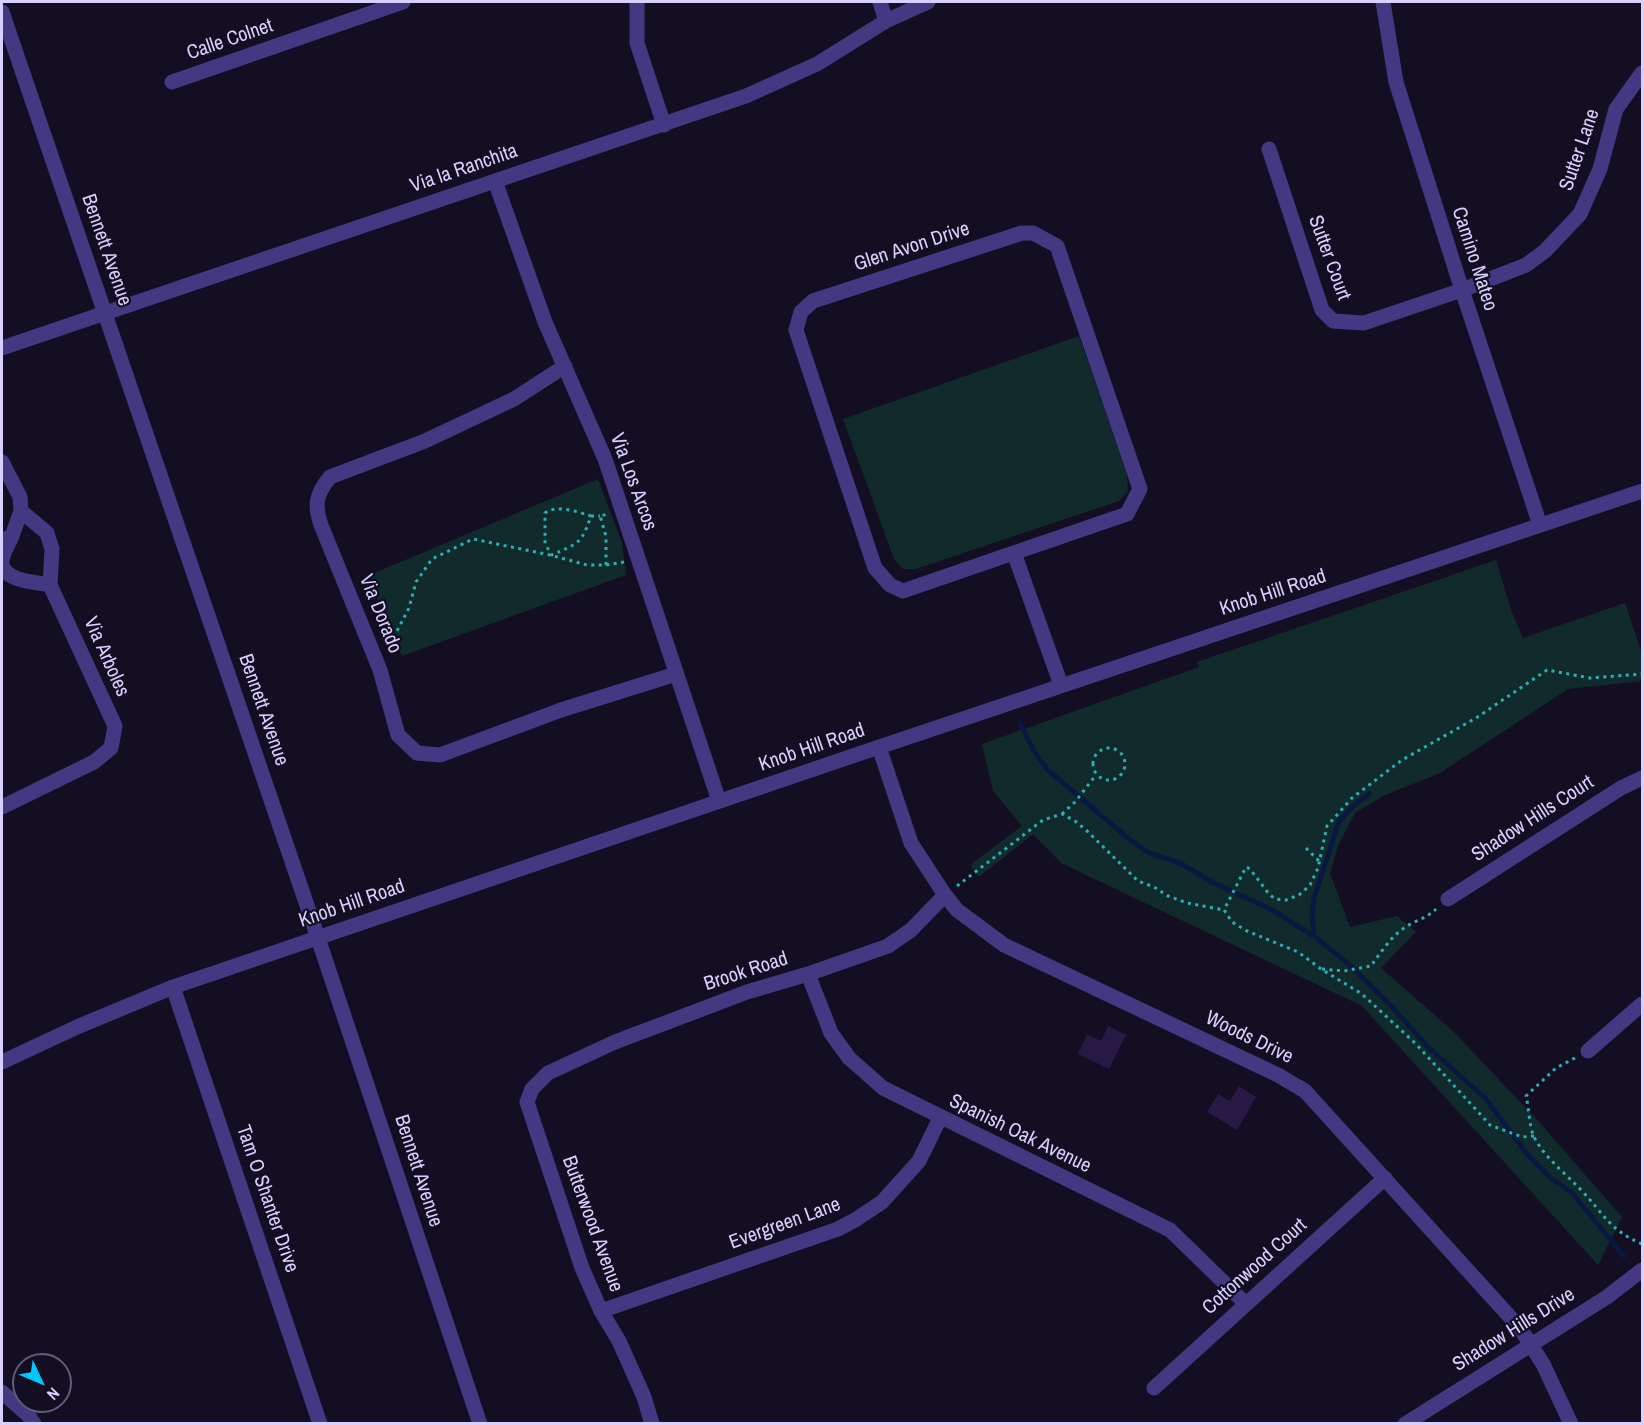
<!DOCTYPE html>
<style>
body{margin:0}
#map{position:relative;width:1644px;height:1425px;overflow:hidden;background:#140e23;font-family:"Archivo Narrow",sans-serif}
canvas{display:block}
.frame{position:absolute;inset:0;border:3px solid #dad0ff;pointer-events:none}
.north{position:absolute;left:12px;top:1353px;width:60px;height:60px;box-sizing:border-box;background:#140e23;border:2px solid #635c7b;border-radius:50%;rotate:134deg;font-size:16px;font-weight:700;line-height:24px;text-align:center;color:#dad0ff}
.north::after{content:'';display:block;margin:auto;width:21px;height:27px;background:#00c8fb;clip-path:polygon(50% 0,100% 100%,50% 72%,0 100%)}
</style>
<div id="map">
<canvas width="1644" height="1425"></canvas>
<div class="frame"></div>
<div class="north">N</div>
</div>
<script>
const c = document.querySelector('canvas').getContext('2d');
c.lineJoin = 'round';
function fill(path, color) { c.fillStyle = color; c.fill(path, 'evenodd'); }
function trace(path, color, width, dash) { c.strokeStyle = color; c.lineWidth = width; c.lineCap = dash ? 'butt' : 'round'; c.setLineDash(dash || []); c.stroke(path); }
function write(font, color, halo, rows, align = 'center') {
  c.font = font + ' "Archivo Narrow",sans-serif'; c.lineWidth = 4.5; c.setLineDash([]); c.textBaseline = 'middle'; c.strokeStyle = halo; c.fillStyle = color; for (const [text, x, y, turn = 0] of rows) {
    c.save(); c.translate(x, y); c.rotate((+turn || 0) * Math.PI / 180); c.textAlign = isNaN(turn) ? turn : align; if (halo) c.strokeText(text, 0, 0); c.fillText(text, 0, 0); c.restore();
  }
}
const green = new Path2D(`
 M1079,336L1127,475L1128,491L1119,501L916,569H903L894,559L843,419Z
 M598,479L622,543L626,575L402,656L367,576Z
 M1496,560L1511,610L1523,638L1625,603L1642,654V681L1568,689L1440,773L1385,795L1355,813L1338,846L1330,873L1350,927L1397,916L1416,932L1381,968L1453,1031L1540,1123L1622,1217L1598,1265L1362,1006L1061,863L1033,834L979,877L970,865L1022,826L993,791L982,744L1199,667L1197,662Z`);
const stream = new Path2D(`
 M1020,723L1035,753L1048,770L1129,839L1149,853L1180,863L1212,882L1272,910L1314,936L1351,966L1392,1007L1429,1048L1485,1098L1527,1154L1551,1178L1572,1193L1624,1256
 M1314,936L1312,915L1314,898L1339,821L1353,806L1369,794`);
const building = new Path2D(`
 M1108,1026L1126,1035L1109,1069L1078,1054L1087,1034L1101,1041Z
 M1239,1086L1256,1097L1237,1130L1207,1112L1218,1094L1230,1101Z`);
const path = new Path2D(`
 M591,516C578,512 557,504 545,513V544L552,555C578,543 581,545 591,516H600
 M606,565V536L600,516L608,514
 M384,638L397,631L409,608L416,582L432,559L473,539L550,555L587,565H606L624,562
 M1093 764a16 16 0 1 1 32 0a16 16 0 1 1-32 0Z
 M1062,814L1075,802L1096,775
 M1306,848L1320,862
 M957,886L1043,820L1062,814L1075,821L1086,830L1138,881L1154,887L1168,896L1187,903L1224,910
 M1322,969L1344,971L1371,966C1381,952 1392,935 1407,926C1417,920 1427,918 1436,909
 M1575,1058L1556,1068L1526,1096C1529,1108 1529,1126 1534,1137C1545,1158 1565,1173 1581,1190C1605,1215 1608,1229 1642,1244
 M1534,1136L1522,1137L1490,1125L1416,1044L1362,994L1321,969L1298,952L1247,931L1232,922L1224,910L1246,867L1250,869L1269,894L1275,899L1286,900L1299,895L1310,885L1318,868L1327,826L1352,798L1402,760L1476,718L1547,670L1590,678L1642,674`);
const minor = new Path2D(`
 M637,2V43L664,125
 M880,2L886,21
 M1383,2L1396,82L1462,290L1540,525
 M2,12L312,920L480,1424
 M172,82L403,2
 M1269,149L1322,310L1333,321L1364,323L1462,290L1526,265L1545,251L1580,214L1600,169L1616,109L1642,73
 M495,181L545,322L605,459L719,801
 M1022,233H1033L1057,246L1140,489L1127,514L903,591L890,585L875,568L796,330L801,312L813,301Z
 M2,348L746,96L817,64L886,21L928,2
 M565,366L514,399L425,441L330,477C316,494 314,505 321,525L380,670L398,735L417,753L440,755L561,710L676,674
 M2,462L20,497L21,511
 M12,536C9,544 1,555 2,564C5,582 37,582 50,585
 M2,541L12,536L21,511L47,533L52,549L50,585L115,726L111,748L94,762L2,807
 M1014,553L1061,685
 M879,747L911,843L945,895L957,910L1004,945L1278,1075L1305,1091L1520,1328L1543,1364L1571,1424
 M1448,899L1621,788L1642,778
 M808,974L831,1033L849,1058L883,1088L1170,1230L1246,1304
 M173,987L320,1424
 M1588,1051L1642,1004
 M2,1062L77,1027L173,987L879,747L1642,491
 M601,1311L838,1229L855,1220L882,1202L919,1161L940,1118
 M1154,1388L1385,1178
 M2,1392L28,1415L34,1424
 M652,1424L644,1397L619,1341L601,1311L582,1268L527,1102L532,1089L548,1073L615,1042L747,992L808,974L888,946L911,930L945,895
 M1405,1424L1607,1297L1642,1270`);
const streetNames = [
 ["Calle Colnet",230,40,-19],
 ["Sutter Lane",1580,150,-71],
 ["Via la Ranchita",464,169,-19],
 ["Glen Avon Drive",912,247,-18],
 ["Bennett Avenue",106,250,71],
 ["Sutter Court",1329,258,70],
 ["Camino Mateo",1474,259,72],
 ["Via Los Arcos",633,482,70],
 ["Knob Hill Road",1273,593,-18],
 ["Via Dorado",380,614,68],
 ["Via Arboles",106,657,66],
 ["Bennett Avenue",263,710,71],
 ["Knob Hill Road",812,748,-19],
 ["Shadow Hills Court",1533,819,-33],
 ["Knob Hill Road",352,904,-19],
 ["Brook Road",746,972,-18],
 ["Woods Drive",1249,1038,26],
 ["Spanish Oak Avenue",1020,1134,26],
 ["Bennett Avenue",418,1171,72],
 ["Tam O Shanter Drive",267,1199,71],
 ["Butterwood Avenue",592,1224,70],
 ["Evergreen Lane",785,1224,-20],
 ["Cottonwood Court",1255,1267,-42],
 ["Shadow Hills Drive",1514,1330,-32]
];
fill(green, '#112b2d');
trace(stream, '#091840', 5);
fill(building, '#271a44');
trace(path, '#2eafb5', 3, [3, 4.5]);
trace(minor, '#433982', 15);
write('20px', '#dad0ff', '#140e23', streetNames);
</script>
